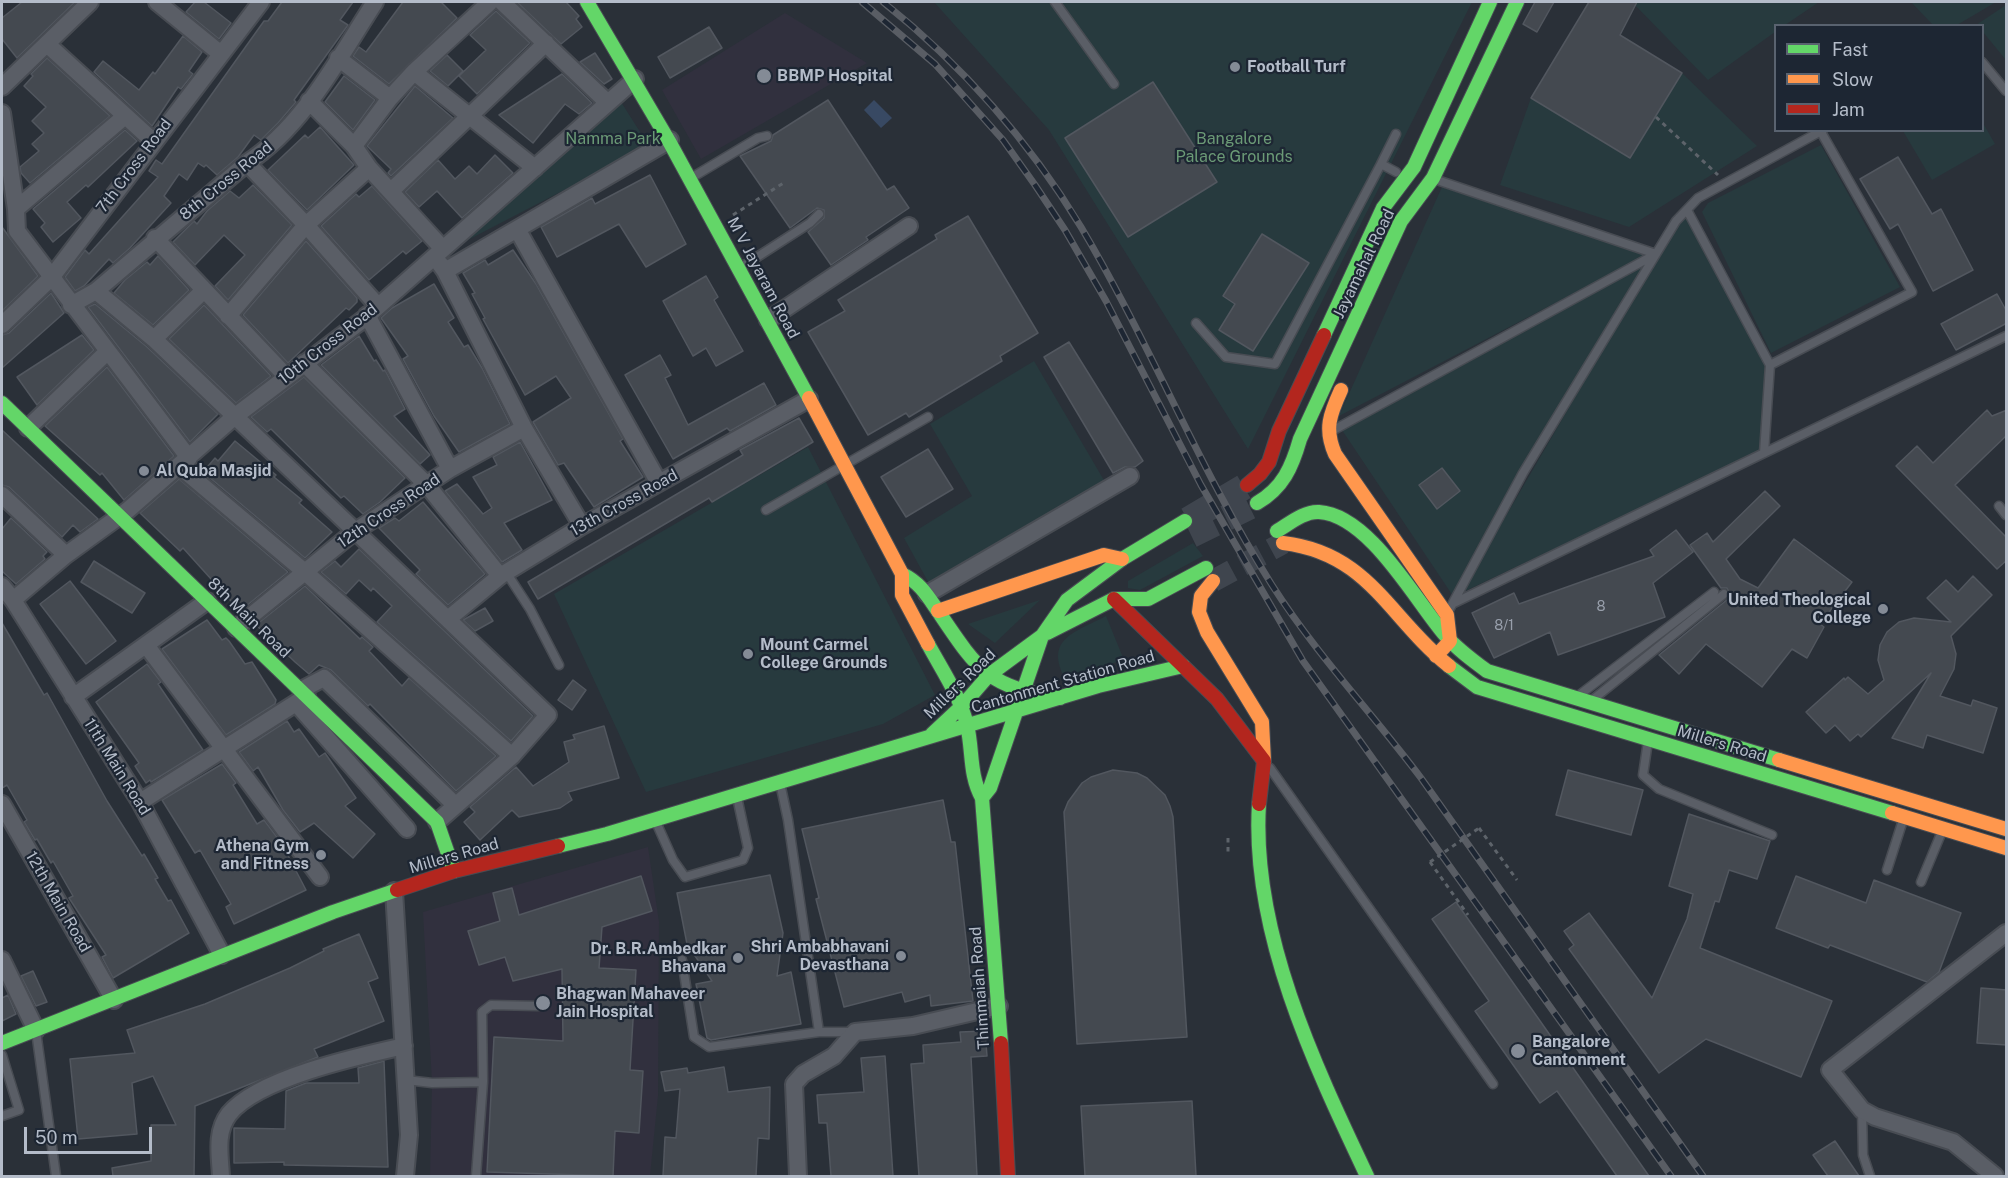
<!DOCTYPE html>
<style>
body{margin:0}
#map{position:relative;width:2008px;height:1178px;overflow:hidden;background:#2a3038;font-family:"Public Sans",sans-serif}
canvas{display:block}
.frame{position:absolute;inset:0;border:3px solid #b4bcc9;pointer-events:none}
.legend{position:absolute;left:1774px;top:24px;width:210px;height:108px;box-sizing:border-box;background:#1d2633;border:2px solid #59626f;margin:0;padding:8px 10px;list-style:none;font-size:18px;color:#b4bcc9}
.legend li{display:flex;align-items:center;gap:12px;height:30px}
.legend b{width:30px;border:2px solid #59626f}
.scale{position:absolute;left:24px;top:1127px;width:128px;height:27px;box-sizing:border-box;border:3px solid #b4bcc9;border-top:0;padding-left:8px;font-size:18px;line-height:21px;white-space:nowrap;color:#b4bcc9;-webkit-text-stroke:4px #1d2633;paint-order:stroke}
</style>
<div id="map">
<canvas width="2008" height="1178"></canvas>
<div class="frame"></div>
<ul class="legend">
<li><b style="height:8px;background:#63d668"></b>Fast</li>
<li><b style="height:8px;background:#ff974d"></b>Slow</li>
<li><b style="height:8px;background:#b3261e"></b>Jam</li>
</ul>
<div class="scale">50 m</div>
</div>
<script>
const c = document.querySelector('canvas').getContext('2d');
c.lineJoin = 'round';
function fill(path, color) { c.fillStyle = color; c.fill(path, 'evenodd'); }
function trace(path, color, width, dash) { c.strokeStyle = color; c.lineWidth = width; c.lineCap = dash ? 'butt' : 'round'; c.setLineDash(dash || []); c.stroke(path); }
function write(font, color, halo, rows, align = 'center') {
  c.font = font + ' "Public Sans",sans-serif'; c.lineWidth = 4.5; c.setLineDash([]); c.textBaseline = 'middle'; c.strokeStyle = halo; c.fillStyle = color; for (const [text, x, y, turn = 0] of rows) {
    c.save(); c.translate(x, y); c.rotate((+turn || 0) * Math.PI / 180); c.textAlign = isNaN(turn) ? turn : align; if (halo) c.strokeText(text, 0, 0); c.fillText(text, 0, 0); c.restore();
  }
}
const medical = new Path2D(`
 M785,13L867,63L701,159L662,90Z
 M648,847L659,922L658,1096L650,1176H430L432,1083L423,912Z`);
const green = new Path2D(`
 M934,2H1472L1248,449L1049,130Z
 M1632,2H1819L1785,25L1776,26L1775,32L1708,80Z
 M1911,2H1996L1957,25H1933Z
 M2006,5V60L1983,32L1982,26L1976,25Z
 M1682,73L1757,146L1629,227L1500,185L1531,98L1630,158Z
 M621,102L649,146L462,243Z
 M1983,123L1995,144L1932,180L1903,131L1982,130Z
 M1821,145L1900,287L1771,353L1702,212L1708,203Z
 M1442,187L1647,255L1339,416Z
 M1686,212L1767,366L1761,451L1461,593L1677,222Z
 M1644,265L1521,470L1453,596L1342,430Z
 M1034,361L1105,482L931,587L904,538L972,496L930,424Z
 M808,447L935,695L883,724L646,792L554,594Z
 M1193,543L1203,556L1140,590L1128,588V581Z
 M1040,600L995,643L968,624Z
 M1106,616L1124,660L1064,677C1045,638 1076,632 1106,616Z`);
const water = new Path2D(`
 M874,100L892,118L881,128L864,110Z`);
const building = new Path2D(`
 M22,2H75L17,58L2,39V18Z
 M195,2H204L231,23L219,39L186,12Z
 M282,2H353L340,20L348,25L294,100L296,102L278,123L261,140L254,135L238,157L217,175L206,165L204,167L198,163L187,180L179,174L164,196L171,203L130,248L113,263L109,259L84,286L75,291L65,277L85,250L89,254L158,177L149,171L156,160L162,164L264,21H268Z
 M403,2H441L457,18L389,84L353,56L359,47L366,52Z
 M517,2H566L579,16L576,19L582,27L561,44Z
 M1535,2H1554L1537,32L1523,24Z
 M1589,2H1637L1620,35L1682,73L1630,158L1531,98Z
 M496,11L530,43L477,94L459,76L486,50L470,35Z
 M709,27L722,48L670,78L658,57Z
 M183,36L202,52L189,71L193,74L181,89L178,87L152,126L94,72L103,61L139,90L153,72L155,74Z
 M595,53L612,79L604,84L580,62Z
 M447,55L463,71L448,86L430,71Z
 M47,58L110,116L30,183L21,173L20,167L39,151L32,144L44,133L32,121L46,107L24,86L33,76L31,74Z
 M562,74L592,103L579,114L565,104L533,143L499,115Z
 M344,76L375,100L353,130L325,102Z
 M1153,82L1217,182L1128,237L1065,138Z
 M415,86L453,118L391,176L388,173L391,169L367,146Z
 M828,100L887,190L894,186L909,208L866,237L868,240L831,265L808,232L824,218V210L817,208L790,228L740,156L771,141L773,135Z
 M320,127L354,165L307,210L268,170L305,135L308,138Z
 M125,130L137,141L88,187L86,185L67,202L81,218L53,242L41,227L45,223L33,209Z
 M495,155L513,173L462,218L437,191L419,207L405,192L438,160L455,179L469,166L477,174Z
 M1898,157L1932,214L1941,209L1973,270L1933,291L1898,224L1890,229L1860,179Z
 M650,175L686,244L646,267L619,224L557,257L541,227L592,198L595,204Z
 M253,185L292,225L228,300L215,286L245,255L224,235L195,265L173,242L194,221L197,224L207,211L230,191L239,198Z
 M372,186L422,241L406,254L403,251L369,280L321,226L356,194L359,197Z
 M968,216L1038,333L1000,356L1002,361L909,417L906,413L868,435L808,332L845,311L838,300L937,239L935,235Z
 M2,227L38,276L2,311Z
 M1262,234L1309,263L1253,351L1219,330L1235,304L1223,296Z
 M306,241L357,298V302L349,310L346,308L288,363L243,315Z
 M513,250L536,284L623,439L620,441L643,477L594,507L564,463L558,465L533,422L571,398L556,376L525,395L483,319L485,318L472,294L475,293L463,273L485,260L488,265Z
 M158,256L189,290L153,325L114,293L125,280L147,262L150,265Z
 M706,276L718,297L714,300L743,351L716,366L706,348L693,356L663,301Z
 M434,284L454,318L448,322L464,347L468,345L482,368L510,424L459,452L434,416L403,359L408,356L381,318L392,308Z
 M51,293L64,313L2,368V335L9,333Z
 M1997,294L2007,312V323L1956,350L1941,324Z
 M95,304L147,347L218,414L190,442L88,307Z
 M204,305L271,376L236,403L169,339Z
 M82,335L94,350L37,405L17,377Z
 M359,336L374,361L376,360L383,371L385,370L405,409L394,416L430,455L420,464L321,365Z
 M1069,342L1143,461L1135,467H1125L1113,473L1044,357Z
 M660,355L671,375L665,378L688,425L764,383L776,405L730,431L727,428L673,459L625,375Z
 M107,367L174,456L124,500L102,473L100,475L45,426Z
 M304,377L405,478L380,502L363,514L344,496L341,498L271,429L267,432L251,417Z
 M1987,410L1992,416L2007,410V435L1955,485L2007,538V560L1997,569L1896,466L1917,446L1933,463Z
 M799,418L813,442L712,502L709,498L538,599L528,582L743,455L740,450Z
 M2,430L71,494L98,519L80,532L73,525L62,537L9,487L2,485Z
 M235,441L276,475L274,477L302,500L299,503L332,532L305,558L203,472L215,458L218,461Z
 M520,442L552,500L504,523L522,550L502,562L445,491L457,484L483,514L492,508L473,477L497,465L493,457Z
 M928,449L953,489L906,517L881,477Z
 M1442,468L1460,491L1437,509L1419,485Z
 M179,479L288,572L240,611L183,548L180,551L140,513Z
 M1765,491L1780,506L1726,559L1740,579L1758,588L1794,539L1852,582L1820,624L1824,627L1807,658L1792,649L1762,687L1706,644L1679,674L1659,655L1728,599L1730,594L1727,588H1721L1690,545L1707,533L1713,542Z
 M423,502L485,574L448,605L416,574L420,570L379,528L395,518L399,521Z
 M11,518L47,552L43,556L45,559L16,584L2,571V529Z
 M1676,530L1693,552L1653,583L1665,617L1558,655L1550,632L1494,658L1472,613L1514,593L1519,604L1654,556L1650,550Z
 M359,549L533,716L511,741L377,622L392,606L373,588L371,591L359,580L346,594L321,572L335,561L341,567Z
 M94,561L145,593L132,613L81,582Z
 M1973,576L1992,595L1951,636L1956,654L1954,669L1940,696L1971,706L1973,700L1997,708L1983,753L1927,735L1923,748L1892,738L1931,673L1861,737L1858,734L1850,741L1835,725L1826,733L1806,712L1844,678L1845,680L1848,677L1868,694L1884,680L1878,660L1880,645L1887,632L1899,622L1914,618L1951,622L1927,598L1946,580L1958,592Z
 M70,581L116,641L86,664L40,604Z
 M305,586L360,639L362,637L373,647L369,651L402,686L409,678L496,756L456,791L370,704L368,706L331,670L319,665L309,674L295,662L256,625Z
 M485,608L493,621L475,631L463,620Z
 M207,620L222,640L226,638L229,641L245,664L252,662L276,700L275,704L226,735L162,649Z
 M2,623L44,695L47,693L107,801L142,856L144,854L158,878L155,879L168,901L171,900L189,933L113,978L102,957L106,955L69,898L73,896L53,861L51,863L37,839L35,840L24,822L27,820L7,785L2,788Z
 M147,664L161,682L158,684L203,750L151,782L150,780L146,783L135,766L139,763L96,702Z
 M573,680L586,690L572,710L558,700Z
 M287,721L294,732L299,729L319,757L325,753L356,798L345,806L375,834L353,858L314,823L300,832L283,810L258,767L253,771L239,752Z
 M604,726L619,778L568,792L572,800L560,808L519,817L512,810L480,840L464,822L475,812L470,807L516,767L533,786L569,762L564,742L575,739L573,735Z
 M222,764L236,783L233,785L257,824L264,820L282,844L306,890L234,924L226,907L231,904L200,850L195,853L162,800Z
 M1113,770L1137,773L1147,778L1165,795L1170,806L1173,817L1187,1037L1077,1044L1064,812L1068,802L1082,783L1091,777Z
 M1568,770L1643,790L1631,835L1556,815Z
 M943,800L951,842H955L973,1001L931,1006L930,995L905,1002L902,992L844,1007L816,899L819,898L802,829Z
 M1689,814L1770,841L1757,879L1729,870L1719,902L1715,901L1700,948L1832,1001L1801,1077L1706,1039L1659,1073L1569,949L1574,945L1564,931L1589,913L1652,998L1687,919L1693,894L1669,886Z
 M770,875L783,933L777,976L791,972L801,1024L711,1040L707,1038L696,984L712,981L687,944L677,893Z
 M641,876L652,911L602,927L599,968L636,970L630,1070L643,1071L639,1133L615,1131L613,1176L487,1172L494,1037L563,1041L562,969L513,981L505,957L479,965L468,931L500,921L493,893L512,888L519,915Z
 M1796,876L1866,903L1874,880L1961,913L1939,972L1927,982L1830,945L1828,948L1776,928Z
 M1456,902L1538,1018L1649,1176H1617L1557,1091L1540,1103L1475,1011L1489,1001L1432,919Z
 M359,934L378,978L368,982L384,1021L314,1049L318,1057L195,1106L194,1176H113L112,1168L151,1161V1125H176L153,1076L132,1083L137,1134L78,1139L70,1059L135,1053L127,1030L205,1004L290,968L324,951L323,949Z
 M33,971L47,1002L36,1006L21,976Z
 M1981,988L2007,990V1045L1977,1043Z
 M8,995L16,1014L2,1021V998Z
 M985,1031L987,1056L971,1057L977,1176H919L911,1064L924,1063L923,1045L961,1042L960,1032Z
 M885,1056L893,1176H831L827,1123H819L817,1095L864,1092L861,1058Z
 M384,1061L388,1167L284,1165V1162L234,1163V1128L285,1129L286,1091L306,1083H359L358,1068Z
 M724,1067L728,1092L770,1087L769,1139L758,1138L756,1176H663L665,1137L676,1138L680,1089L665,1091L661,1072L687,1068L688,1073Z
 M1192,1101L1196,1176H1085L1081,1106Z
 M1835,1141L1859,1176H1828L1813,1155Z`);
const secondaryTunnel = new Path2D(`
 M1213,581L1283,543`);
const primaryTunnel = new Path2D(`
 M1188,520L1247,485
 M1191,535L1257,503`);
const path = new Path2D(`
 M1656,117L1718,175
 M733,215L785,182
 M1479,828L1517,880
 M1228,838V853
 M1430,862L1468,915`);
const lane = new Path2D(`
 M1055,2L1114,84
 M1982,62L2006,91
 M1396,172L1381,164L1396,134
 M691,178L758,138L767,136
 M1437,180L1656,254
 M1687,210L1770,365L1912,292L1821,132
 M740,268L810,223L819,214
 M1196,323L1226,357L1275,364L1381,164
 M1330,432L1656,254
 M1764,453L1770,365
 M1999,506L2006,515
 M766,510L928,417
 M506,572L530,609L559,665
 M1454,603L2006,336
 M1448,612L1523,473L1676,221L1698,198L1823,130
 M1578,696L1714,592
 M1591,701L1724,594
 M1648,741L1643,775L1659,789L1772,835
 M1270,768L1493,1084
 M780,783L788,820L819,1032
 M656,822L673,860L685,877L743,860L748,848L737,797
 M1887,870L1904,817
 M1921,882L1943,829
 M682,960L694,1037L709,1047L819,1032H854
 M36,1031L56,1176
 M2,1055L19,1110L2,1116
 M406,1080L432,1083L483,1082
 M1862,1110L1863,1155L1870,1176
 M476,1176L483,1082L482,1012L491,1005L538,1006`);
const street = new Path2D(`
 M157,2L221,54
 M502,2L608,103
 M48,45L153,141
 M338,58L390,98L414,72L490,2
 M414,72L535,168
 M2,87L90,2
 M309,101L354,146L369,168L443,249
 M2,113L16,209L17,231L189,458
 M354,146L390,98
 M247,163L306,225L378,306
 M391,191L546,43
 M16,209L124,117
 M517,229L659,483
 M155,238L286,376
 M440,264L445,271L670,140
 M445,271L524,428L582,526
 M96,291L154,339L548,715L512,756L437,822
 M71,305L96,291L247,163C304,126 339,57 375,2
 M367,315L450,469
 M228,316L306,225L369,168
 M768,320L909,226
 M2,325L51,278L261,2
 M154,339L204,290
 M304,363L427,485L500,576
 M28,428L107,352
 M179,466L305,572L512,756
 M2,495L66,555
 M2,586L13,600L140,802L222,955
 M927,594L1130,476
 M13,600L66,555L128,510L234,417L365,318L635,79
 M448,619L500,576L582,526L809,399
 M236,628L354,532L450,469L524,428
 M146,645L320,877
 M301,690L324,678L450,800
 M73,697L207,601
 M296,703L407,829
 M140,802L307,696
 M2,804L114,1000
 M394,891L409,1135L405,1176
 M2,960L36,1030
 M221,1176C220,1156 215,1132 229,1114C258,1078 359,1056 404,1046
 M798,1176L794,1084L803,1074L834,1056L855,1032L913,1026L999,1006
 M1995,1176L1953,1142L1875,1117L1862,1110L1830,1070L2006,933`);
const fast = new Path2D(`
 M587,2L670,143L809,398
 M1324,335L1383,208L1414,167L1490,2
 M2,403L437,822L454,871
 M1257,503C1283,488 1292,467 1300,439L1401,221L1433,178L1517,2
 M1277,531C1289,524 1304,511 1319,512C1369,515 1415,600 1445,635C1457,649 1472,660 1487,671L1779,760
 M902,574C921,583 928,597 940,614C979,672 989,687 1060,698
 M1114,599H1148L1206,568
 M1047,633L1114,599
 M928,644C942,670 960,696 967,725C973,750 969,775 982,798L1001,1043
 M1449,666L1477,687L1892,813
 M932,734L962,706L989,675L1042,636L1067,600L1122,559L1185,521
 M982,798L990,788L1042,636
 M1259,804C1251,931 1314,1064 1367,1176
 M558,846L607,834L1098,686L1183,666
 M2,1043L333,912L397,890`);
const slow = new Path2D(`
 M1341,390C1330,414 1324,429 1335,454L1447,615L1450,641L1436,656
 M809,398L902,574V595L928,644
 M1283,543C1369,553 1389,618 1449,666
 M1213,581L1201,596L1199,612L1207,632L1262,722L1264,761
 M938,611L1104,555L1122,559
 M1779,760L2006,829
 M1892,813L2006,848`);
const jam = new Path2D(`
 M1247,485L1260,474L1269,462L1279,431L1324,335
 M1114,599L1217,699L1264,761L1259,804
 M397,890L454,871L558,846
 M1001,1043L1008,1176`);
const rail = new Path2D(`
 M862,2L935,64L1003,140L1035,185L1065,230L1106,301L1201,485L1303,661L1671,1176
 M883,2C961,64 1029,141 1081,227C1150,343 1200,471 1272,585C1316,654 1372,713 1421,778L1703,1176`);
const pathBridge = new Path2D(`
 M1430,862L1479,828`);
const markers = [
 [1235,67,6,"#848b96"],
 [764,76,8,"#848b96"],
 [144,471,6,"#848b96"],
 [1883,609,6,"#848b96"],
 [748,654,6,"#848b96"],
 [321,855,6,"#848b96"],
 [901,956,6,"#848b96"],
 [738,958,6,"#848b96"],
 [543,1003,8,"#848b96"],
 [1518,1051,8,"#848b96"]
];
const numberNames = [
 ["8",1601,607],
 ["8/1",1504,626]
];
const poiNames = [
 ["Football Turf",1247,67],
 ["BBMP Hospital",777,76],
 ["Al Quba Masjid",156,471],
 ["United Theological",1871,600,"right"],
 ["College",1871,618,"right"],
 ["Mount Carmel",760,645],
 ["College Grounds",760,663],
 ["Athena Gym",309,846,"right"],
 ["and Fitness",309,864,"right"],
 ["Shri Ambabhavani",889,947,"right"],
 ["Devasthana",889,965,"right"],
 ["Dr. B.R.Ambedkar",726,949,"right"],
 ["Bhavana",726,967,"right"],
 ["Bhagwan Mahaveer",556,994],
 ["Jain Hospital",556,1012],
 ["Bangalore",1532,1042],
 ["Cantonment",1532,1060]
];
const parkNames = [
 ["Namma Park",613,139],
 ["Bangalore",1234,139],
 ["Palace Grounds",1234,157]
];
const streetNames = [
 ["7th Cross Road",134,166,-53],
 ["8th Cross Road",226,181,-39],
 ["Jayamahal Road",1364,264,-64],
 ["M V Jayaram Road",763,278,62],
 ["10th Cross Road",328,344,-38],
 ["13th Cross Road",624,503,-29],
 ["12th Cross Road",389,511,-34],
 ["8th Main Road",249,618,44],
 ["Cantonment Station Road",1063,682,-16],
 ["Millers Road",960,684,-44],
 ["Millers Road",1722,744,17],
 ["11th Main Road",117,767,58],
 ["Millers Road",454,856,-16],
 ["12th Main Road",58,902,60],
 ["Thimmaiah Road",980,988,-94]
];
fill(medical, '#31303e');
fill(green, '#273a3e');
fill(water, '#384963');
fill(building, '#444950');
trace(building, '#52575f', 1.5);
trace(secondaryTunnel, '#3f454e', 22, [22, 11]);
trace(primaryTunnel, '#3f454e', 26, [26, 13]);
trace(lane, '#484c53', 11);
trace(street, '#484c53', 20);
trace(fast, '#484c53', 16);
trace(slow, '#484c53', 16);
trace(jam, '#484c53', 16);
trace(path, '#5d636a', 3, [4.5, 4.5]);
trace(lane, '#5a5e66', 8);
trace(street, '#5a5e66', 16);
trace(fast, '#63d668', 14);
trace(slow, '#ff974d', 14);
trace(jam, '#b3261e', 14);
trace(rail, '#595d64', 7);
trace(rail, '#1d2633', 4.5, [14]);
trace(pathBridge, '#5d636a', 3, [4.5, 4.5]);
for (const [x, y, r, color] of markers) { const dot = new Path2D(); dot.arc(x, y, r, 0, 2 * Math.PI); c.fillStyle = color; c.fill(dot); trace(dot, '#1d2633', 2); }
write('14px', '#989fab', null, numberNames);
write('bold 16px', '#b4bcc9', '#1d2633', poiNames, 'left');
write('16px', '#6b9a76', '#1d2633', parkNames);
write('16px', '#b4bcc9', '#1d2633', streetNames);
</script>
